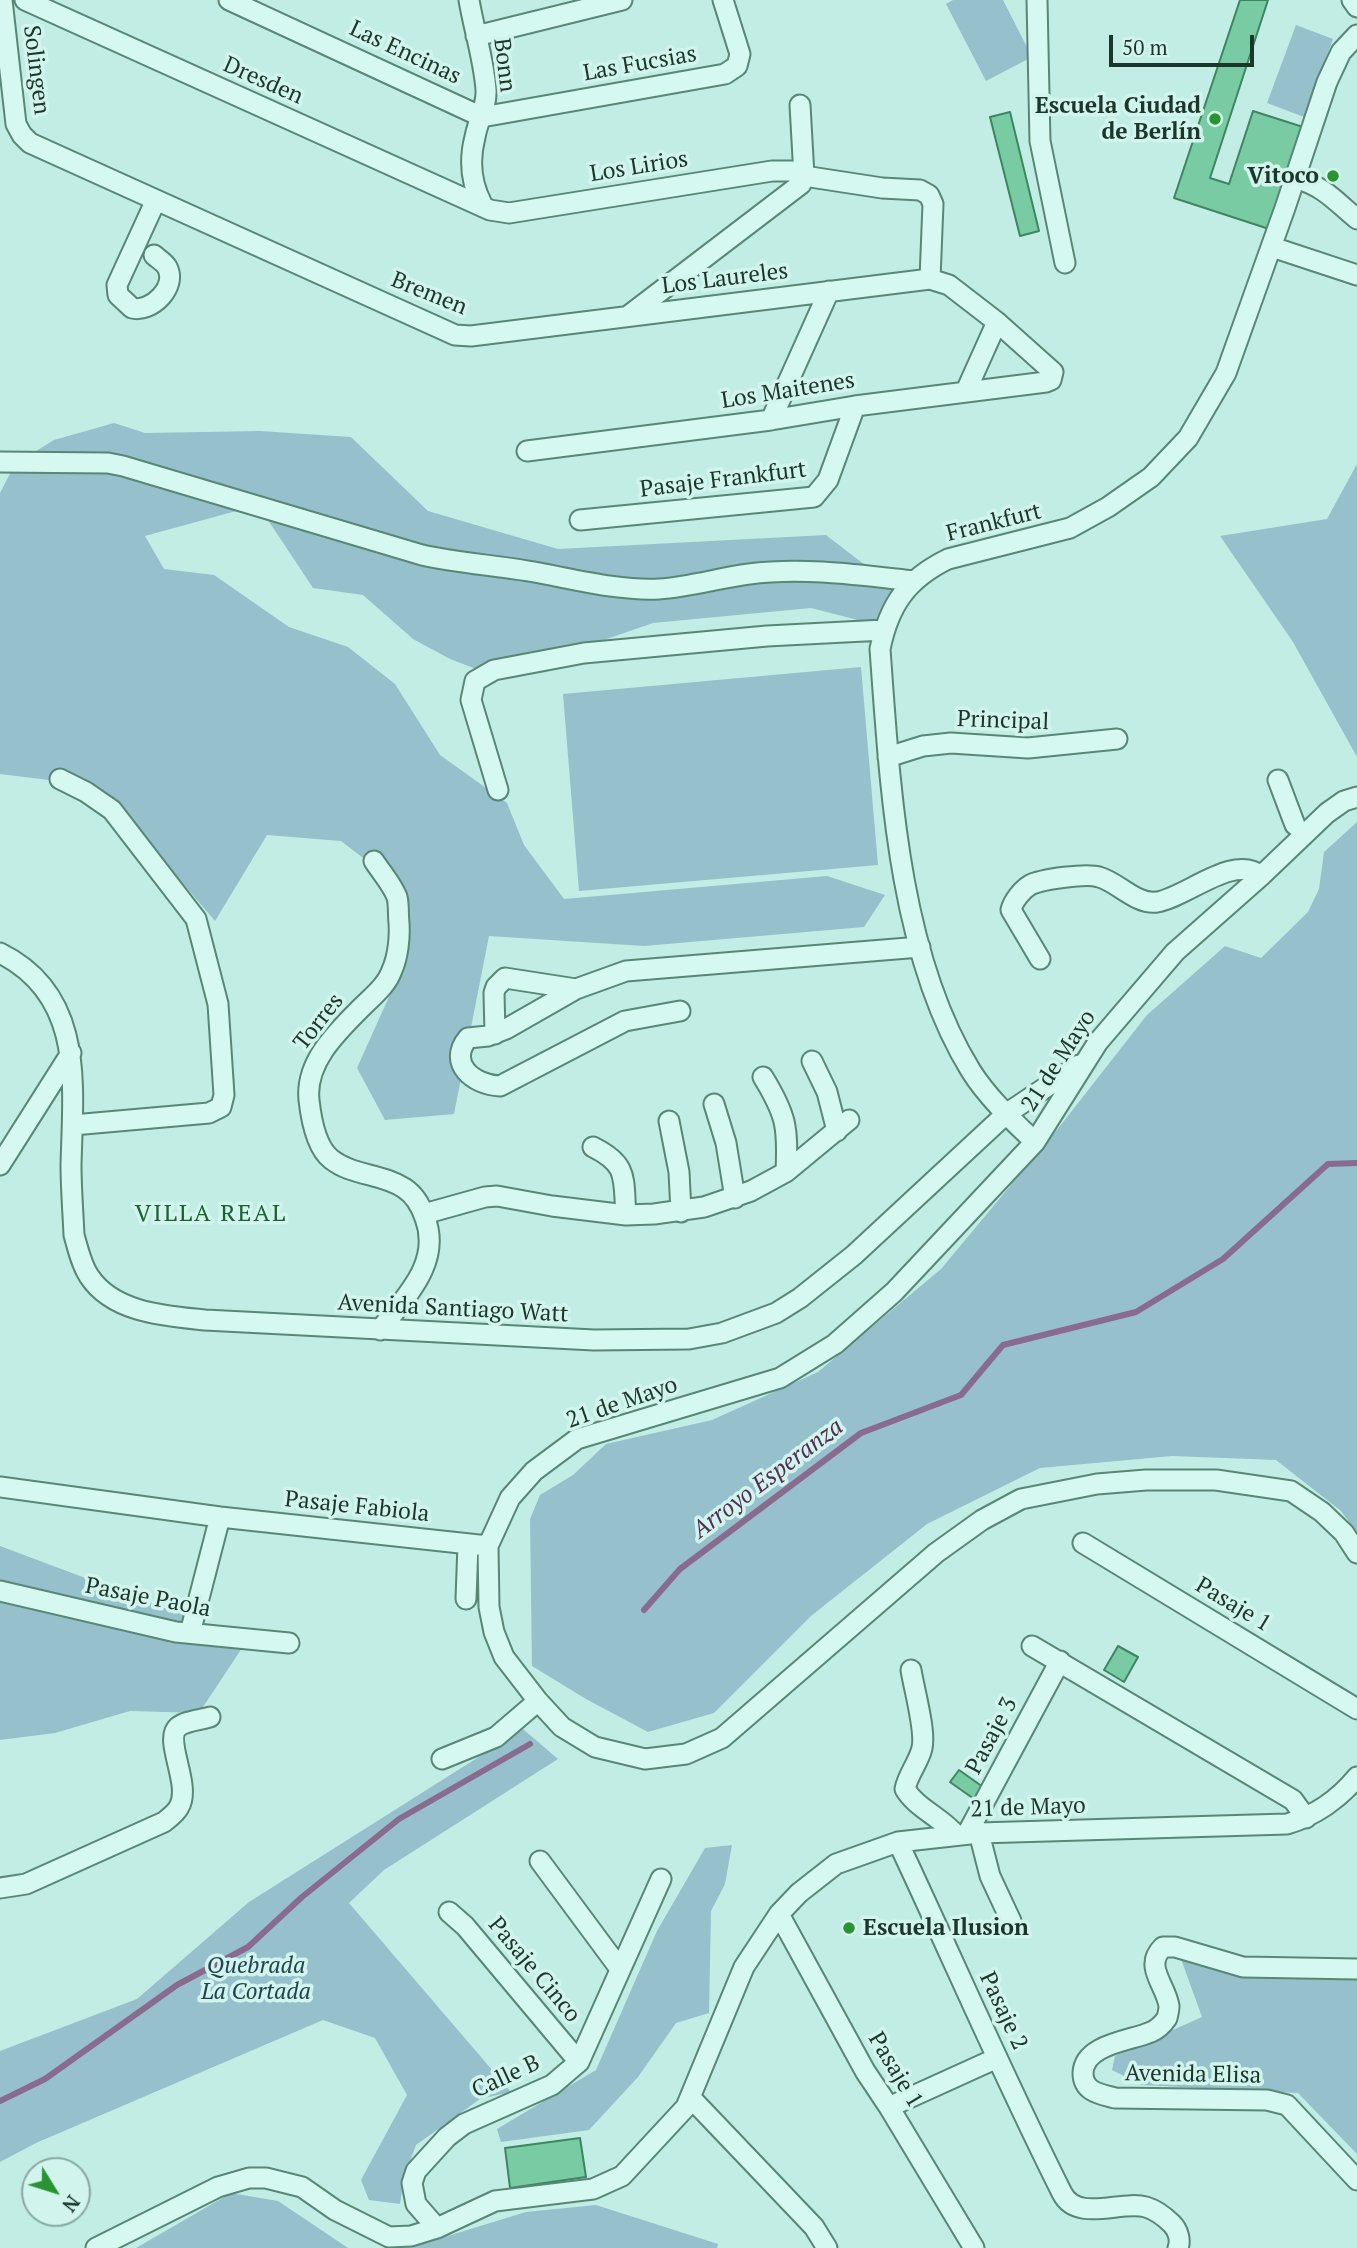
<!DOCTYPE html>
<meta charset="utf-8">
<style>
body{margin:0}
#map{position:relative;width:1357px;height:2248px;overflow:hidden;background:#c2ede4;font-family:"PT Serif",serif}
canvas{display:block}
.north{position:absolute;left:21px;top:2157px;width:70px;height:70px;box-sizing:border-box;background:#d1f5ed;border:2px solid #89a9a0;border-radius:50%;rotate:128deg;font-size:19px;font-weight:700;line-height:28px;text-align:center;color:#1d362c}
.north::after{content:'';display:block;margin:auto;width:24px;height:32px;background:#2a9433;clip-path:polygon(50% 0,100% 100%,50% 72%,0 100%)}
.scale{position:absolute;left:1109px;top:35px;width:145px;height:32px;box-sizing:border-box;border:4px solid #1d362c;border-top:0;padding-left:9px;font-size:21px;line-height:24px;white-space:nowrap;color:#1d362c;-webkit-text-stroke:5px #d1f5ed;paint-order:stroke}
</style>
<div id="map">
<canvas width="1357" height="2248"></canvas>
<div class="north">N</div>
<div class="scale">50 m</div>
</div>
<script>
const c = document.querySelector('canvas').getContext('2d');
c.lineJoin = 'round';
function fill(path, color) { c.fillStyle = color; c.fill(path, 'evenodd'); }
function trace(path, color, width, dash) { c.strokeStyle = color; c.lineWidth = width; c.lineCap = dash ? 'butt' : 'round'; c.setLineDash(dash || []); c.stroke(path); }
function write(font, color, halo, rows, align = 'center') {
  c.font = font + ' "PT Serif",serif'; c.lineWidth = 7; c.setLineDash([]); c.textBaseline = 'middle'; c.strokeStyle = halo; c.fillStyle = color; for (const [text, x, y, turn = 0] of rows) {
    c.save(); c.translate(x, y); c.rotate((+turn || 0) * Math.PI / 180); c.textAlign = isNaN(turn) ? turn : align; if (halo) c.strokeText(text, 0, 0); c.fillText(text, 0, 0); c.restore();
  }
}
const green = new Path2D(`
 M953,0H1003L1032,57L986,81L946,4Z
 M1296,25L1333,39L1304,117L1267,103Z
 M114,423L145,433L260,431L351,437L428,511L558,549L826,535L900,592L877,625L811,608L653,623L497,677L450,659L413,639L363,595L313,588L258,505L145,536L164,569L214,575L289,627L348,647L395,684L440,755L507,803L524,845L564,899L827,876L885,895L864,927L644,946L489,936L454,1114L385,1120L357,1068L401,970L389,878L341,841L267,835L215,921L120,810L57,781L0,774V493L15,464L54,440Z
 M1357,464V757L1293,642L1220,536L1327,519Z
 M861,667L878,865L579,891L563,694Z
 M1357,822V1533L1341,1511L1276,1460L1172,1456L1040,1468L927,1524L811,1616L714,1713L648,1732L586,1699L532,1666L530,1519L540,1495L573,1475L606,1444L712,1420L818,1372L941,1269L1060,1126L1147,1015L1225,946L1261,958L1308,912L1319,889L1324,852Z
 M0,1546L248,1639L199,1713L130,1711L55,1733L0,1740Z
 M523,1729L558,1759L384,1870L349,1903L511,2092L480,2099L416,2145L404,2177L400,2204L369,2200L361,2180L407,2095L375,2038L323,2020L36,2143L0,2162V2051L137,1999L249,1902Z
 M732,1845L725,1884L711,1911L709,2013L676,2023L638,2077L589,2130L501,2142L497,2129L596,2070L657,1931L705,1848Z
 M1181,1959L1245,1976L1357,1978V2154L1298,2093L1142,2085L1112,2070L1115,2056L1202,2017Z
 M231,2193L278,2201L348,2248H136Z
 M596,2205L718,2244L717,2248H393L415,2246L526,2212Z`);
const stream = new Path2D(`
 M644,1610L680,1569L861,1433L961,1395L1003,1345L1136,1312L1223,1259L1328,1164L1357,1163
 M0,2101L45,2079L177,1985L248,1947L302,1897L399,1819L530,1744`);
const building = new Path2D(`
 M1240,0H1268L1210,178L1229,184L1253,111L1303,127L1269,229L1174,198Z
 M1010,112L1039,231L1020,236L990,117Z
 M1118,1646L1138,1657L1124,1682L1104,1670Z
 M959,1770L983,1787L974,1799L950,1782Z
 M580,2138L586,2177L510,2188L505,2148Z`);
const minor = new Path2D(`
 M2,0L16,124L22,135L30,143L455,335L471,336L930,279L949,285L997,322L1053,372L1051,380L1046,382L855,406L771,420L527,451
 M25,0L490,210L509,213L772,171H792L804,176L882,188L920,190L929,195L933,204L930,279
 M229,0L482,117L725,74L737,66L740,54L723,0
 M469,0C474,30 484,60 486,90C487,107 478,120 475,137C469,160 471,183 482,204
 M1037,0L1040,141L1065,263
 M1352,0L1357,7
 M476,36L622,0
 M1295,178C1325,187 1334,200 1357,219
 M1272,247L1357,275
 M154,255C158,259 164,262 167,267C178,287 151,313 132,308L118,295L117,285L156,200
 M628,316L801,184L804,176L800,105
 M966,391L997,322
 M771,420L829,291
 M0,462L108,463L123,466L422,555C457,563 493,565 528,571C570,578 616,591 659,589C689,587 719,578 749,574C803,567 859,575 913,581
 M580,520L814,497L828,480L855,406
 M888,757L923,746L951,743L1028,748L1117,739
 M60,779L86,792L112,810L196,919L218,1004L224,1095L221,1107L209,1113L73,1125
 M1278,780L1295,825
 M498,790L471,700L475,681L494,670L584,653L767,636L884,630
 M1357,797L1344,801L1327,813L1261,876L1175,952L1098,1042L1035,1142L894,1292L835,1344L780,1378L577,1439L534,1471L510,1498L488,1546L489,1607L494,1632L504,1657L538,1701L562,1727L595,1747L645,1759L686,1754L722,1738L936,1553L982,1520L1021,1499L1097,1484L1146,1480H1216L1291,1491L1322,1512L1344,1533L1357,1553
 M374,861C381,872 392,884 397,897C399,904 398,915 399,923C400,937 398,957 392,970C387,985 373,996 362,1007C337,1032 305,1062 309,1100C311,1118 316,1147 331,1159C352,1176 381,1173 404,1188C415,1195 421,1206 425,1218C442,1263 405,1297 380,1330
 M0,953C85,995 73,1085 71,1165C71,1188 73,1212 74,1235C78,1249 81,1264 89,1276C113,1313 166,1316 205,1320L594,1340L689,1339L722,1333L776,1313L800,1298L854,1255L1006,1114L1079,1065
 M1040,959L1011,910C1013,901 1022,890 1030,885C1042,879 1087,873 1099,877C1118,882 1136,905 1157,902C1187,897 1234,853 1261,876
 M680,1011L625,1021L500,1086C473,1085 447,1063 468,1038L488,1036L506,1029L576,989L626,971L920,947
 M495,1034L494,993L496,987L505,978L576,989
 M812,1061L827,1092L837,1131
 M763,1077C787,1116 788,1128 786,1172
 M714,1104L726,1143L735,1198
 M669,1121L679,1172L681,1212
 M1035,1142C1013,1121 988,1098 971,1071C898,953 890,785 880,649C889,605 907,579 948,559L1070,528L1108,507L1151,477L1188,438L1226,373L1285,208L1327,82L1341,52L1357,35
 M593,1147C629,1165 623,1178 626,1215
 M0,1165L71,1053
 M424,1214L485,1197L497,1196L552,1206L626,1215L654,1214L704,1207L751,1191L786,1172L849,1120
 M0,1487L220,1517L488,1546
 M1083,1543L1357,1709
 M0,1591L176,1632L289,1643
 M466,1599L468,1544
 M190,1633L220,1517
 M1032,1646L1293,1800L1306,1818
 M911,1670C914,1689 926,1731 922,1748C919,1762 908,1774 905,1789C916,1808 941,1817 956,1835
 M442,1759L496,1737L538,1701
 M979,1833L990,1876L1011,1921
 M967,1834L1060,1661
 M898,1842C953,1959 1004,2078 1062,2193C1077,2223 1121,2200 1146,2207C1156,2210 1165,2217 1172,2224C1178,2230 1181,2240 1178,2248
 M540,1861L620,1969
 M0,1888L26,1884L164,1822C169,1818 176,1813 179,1807C192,1785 163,1740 178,1727C185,1721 200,1720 210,1717
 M449,1912L465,1926L579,2062
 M779,1914L865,2071L889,2107L974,2248
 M1357,1969L1243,1967L1175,1947H1163C1143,1966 1166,1985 1169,2006C1169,2010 1168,2014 1167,2018C1163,2024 1158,2029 1151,2032C1130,2041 1084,2044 1083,2073C1083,2092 1100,2094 1115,2098L1267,2100L1287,2105L1357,2180
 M691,2098L814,2227L827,2248
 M889,2107L997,2058
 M437,2228L416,2204L412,2183L416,2171L447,2137L464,2124L552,2085L579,2062L661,1879
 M96,2248L218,2187L249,2178H266L302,2187L335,2210L389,2237L411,2236L437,2228L495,2201L593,2189L622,2176L686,2107L744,1967L779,1914L799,1893L836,1864L898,1842L979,1833L1287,1824C1314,1816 1339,1799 1357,1777`);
const markers = [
 [1215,119,7,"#2a9433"],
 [1333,176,7,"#2a9433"],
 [849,1928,7,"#2a9433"]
];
const streetNames = [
 ["Las Encinas",405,53,25],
 ["Las Fucsias",640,64,-10],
 ["Bonn",504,65,83],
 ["Solingen",36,70,83],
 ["Dresden",263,81,24],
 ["Los Lirios",639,167,-9],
 ["Los Laureles",725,279,-7],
 ["Bremen",429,294,22],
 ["Los Maitenes",788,391,-9],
 ["Pasaje Frankfurt",723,480,-7],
 ["Frankfurt",994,523,-14],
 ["Principal",1003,721,2],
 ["Torres",319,1022,-52],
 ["21 de Mayo",1059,1061,-57],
 ["Avenida Santiago Watt",453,1309,3],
 ["21 de Mayo",622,1403,-19],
 ["Pasaje Fabiola",357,1507,6],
 ["Pasaje Paola",148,1598,11],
 ["Pasaje 1",1233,1605,31],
 ["Pasaje 3",992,1736,-62],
 ["21 de Mayo",1028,1808,-2],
 ["Pasaje Cinco",534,1970,50],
 ["Pasaje 2",1003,2011,65],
 ["Pasaje 1",895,2070,59],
 ["Avenida Elisa",1193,2075,1],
 ["Calle B",506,2077,-25]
];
const poiNames = [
 ["Escuela Ciudad",1201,106],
 ["de Berlín",1201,132],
 ["Vitoco",1319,176],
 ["Escuela Ilusion",863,1928,"left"]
];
const parkNames = [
 ["Quebrada",256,1966],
 ["La Cortada",256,1992]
];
const neighbourhoodNames = [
 ["VILLA REAL",211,1214]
];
const waterNames = [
 ["Arroyo Esperanza",768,1479,-37]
];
fill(green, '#96c0cb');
trace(stream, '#886b8d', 6);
fill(building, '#78cba2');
trace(building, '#408561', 2);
trace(minor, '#598675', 23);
trace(minor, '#d5f8f1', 19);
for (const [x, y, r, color] of markers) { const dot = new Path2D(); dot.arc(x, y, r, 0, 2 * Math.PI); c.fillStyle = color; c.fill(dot); trace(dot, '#d1f5ed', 2.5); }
write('23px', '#1d362c', '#d1f5ed', streetNames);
write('bold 23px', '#1d362c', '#d1f5ed', poiNames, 'right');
write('italic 23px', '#244352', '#d1f5ed', parkNames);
c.letterSpacing = '2px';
write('24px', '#1d6232', '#d1f5ed', neighbourhoodNames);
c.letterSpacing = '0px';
write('italic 24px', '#562d55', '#d1f5ed', waterNames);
</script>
